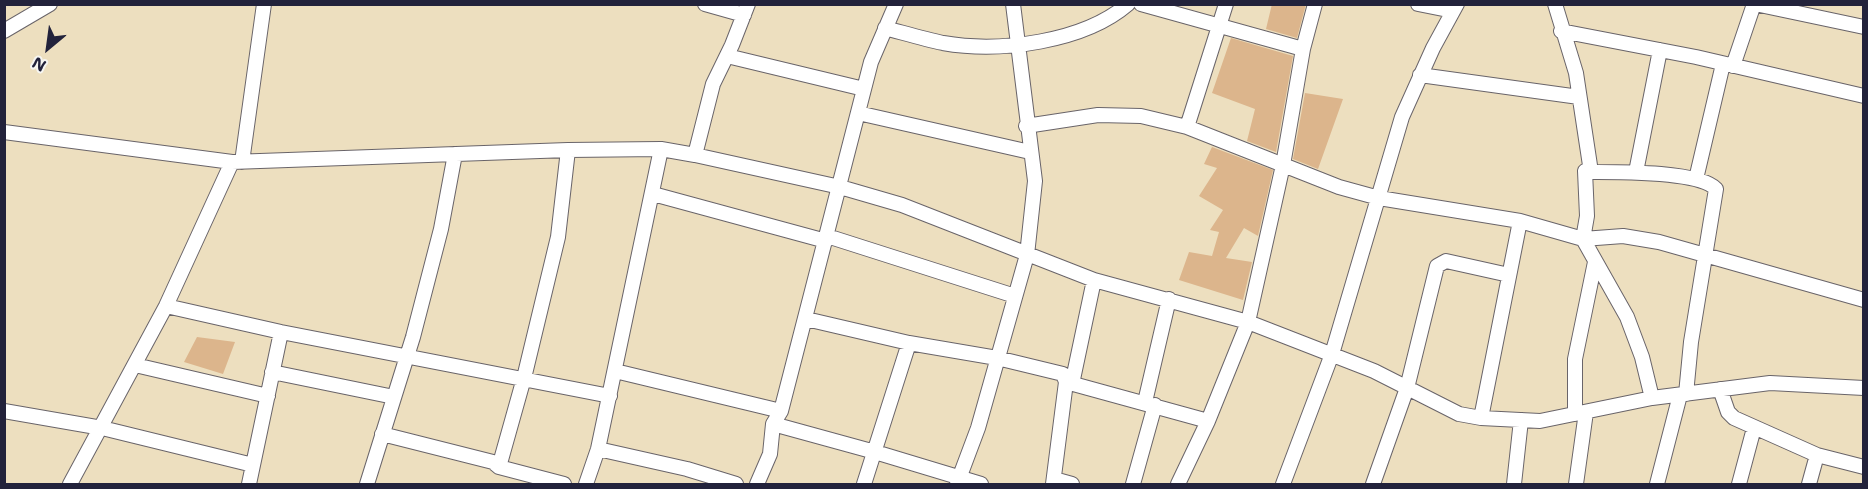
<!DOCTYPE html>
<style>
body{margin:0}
#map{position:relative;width:1868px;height:489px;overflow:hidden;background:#eddfbf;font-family:"Shantell Sans",sans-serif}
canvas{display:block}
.frame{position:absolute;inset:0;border:6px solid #22223b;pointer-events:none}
.north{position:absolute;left:18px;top:18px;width:60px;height:60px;-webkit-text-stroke:4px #f6f6f2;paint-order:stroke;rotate:209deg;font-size:16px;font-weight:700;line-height:24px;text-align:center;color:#22223b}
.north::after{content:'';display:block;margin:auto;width:21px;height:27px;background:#22223b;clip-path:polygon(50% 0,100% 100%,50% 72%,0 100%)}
</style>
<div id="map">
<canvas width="1868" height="489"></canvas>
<div class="frame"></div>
<div class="north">N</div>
</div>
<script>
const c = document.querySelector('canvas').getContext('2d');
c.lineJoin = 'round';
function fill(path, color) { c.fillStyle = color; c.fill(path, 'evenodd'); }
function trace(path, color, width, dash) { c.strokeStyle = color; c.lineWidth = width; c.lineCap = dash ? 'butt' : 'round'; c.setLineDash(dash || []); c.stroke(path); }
const building = new Path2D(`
 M1272,4H1306L1297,38L1266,29Z
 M1231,38L1293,56L1276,152L1247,141L1255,109L1212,93Z
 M1305,93L1343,99L1318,169L1293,159Z
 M1212,147L1273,170L1258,236L1244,228L1226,258L1252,262L1243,300L1179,280L1189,252L1212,256L1219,232L1210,230L1223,210L1199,196L1217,168L1204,164Z
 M197,337L235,342L223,374L184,362Z`);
const street = new Path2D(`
 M705,4L744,15
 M1141,4L1303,49
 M1418,4L1453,11
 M1555,4L1576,73L1591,172L1585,171L1587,216L1583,239L1627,317L1642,357L1652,398
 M1755,4L1864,27
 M885,28C904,33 924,39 943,43C1000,53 1084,42 1128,4
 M4,31L50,4
 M1561,31L1696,57L1864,96
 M727,56L864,89
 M1733,66L1754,4
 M1420,75L1579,97
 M858,113L1030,152
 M1026,126L1098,115L1141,116L1187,127L1339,187L1379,198L1520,221L1583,239L1623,236L1659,242L1864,300
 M1187,127L1226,4
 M4,132L232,162L568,150L661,149L695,155L840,187L902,205L1094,280L1248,322L1374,371L1459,414L1481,418L1540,421L1652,398L1770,383L1864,388
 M695,155L713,84L732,45L748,4
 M242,162L264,4
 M1591,172C1618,172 1699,171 1716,189L1691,342L1686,394
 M1636,172L1660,50
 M1696,179L1723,64
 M653,194L826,241
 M827,236L1015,296
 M166,306L281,332L610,396
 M806,319L909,343L997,358L1063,374L1066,382L1053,484
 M135,365L268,396
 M615,371L781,411
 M272,372L394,397
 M1066,382L1208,421
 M1072,384L1094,280
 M1720,389L1728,412L1734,418L1817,455L1864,467
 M1145,402L1169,299
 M4,411L102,428L253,465
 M1575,414V359L1595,262
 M1481,418L1520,221
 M773,424L875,452L981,484
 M382,434L493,462L499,467L564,484
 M598,449L687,469L736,484
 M499,467L524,378L558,237L568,150
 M1054,479L1072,484
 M70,484L166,306L232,162
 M249,484L281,332
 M367,484L413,337L441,229L455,154
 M586,484L598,449L661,149
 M757,484L770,454L773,424L781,411L871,62L896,4
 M864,484L909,343
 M957,484L978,428L1027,255L1035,181L1013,4
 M1133,484L1155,405
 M1178,484L1208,421L1248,322L1283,165L1303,49L1315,4
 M1283,484L1332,354L1402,117L1433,48L1457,4
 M1373,484L1407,388L1437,266L1446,261L1509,275
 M1514,484L1521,420
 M1576,484L1586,412
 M1657,484L1680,395
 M1739,484L1754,428
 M1809,484L1817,455`);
fill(building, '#dcb58c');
trace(street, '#696469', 16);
trace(street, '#fff', 14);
</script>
